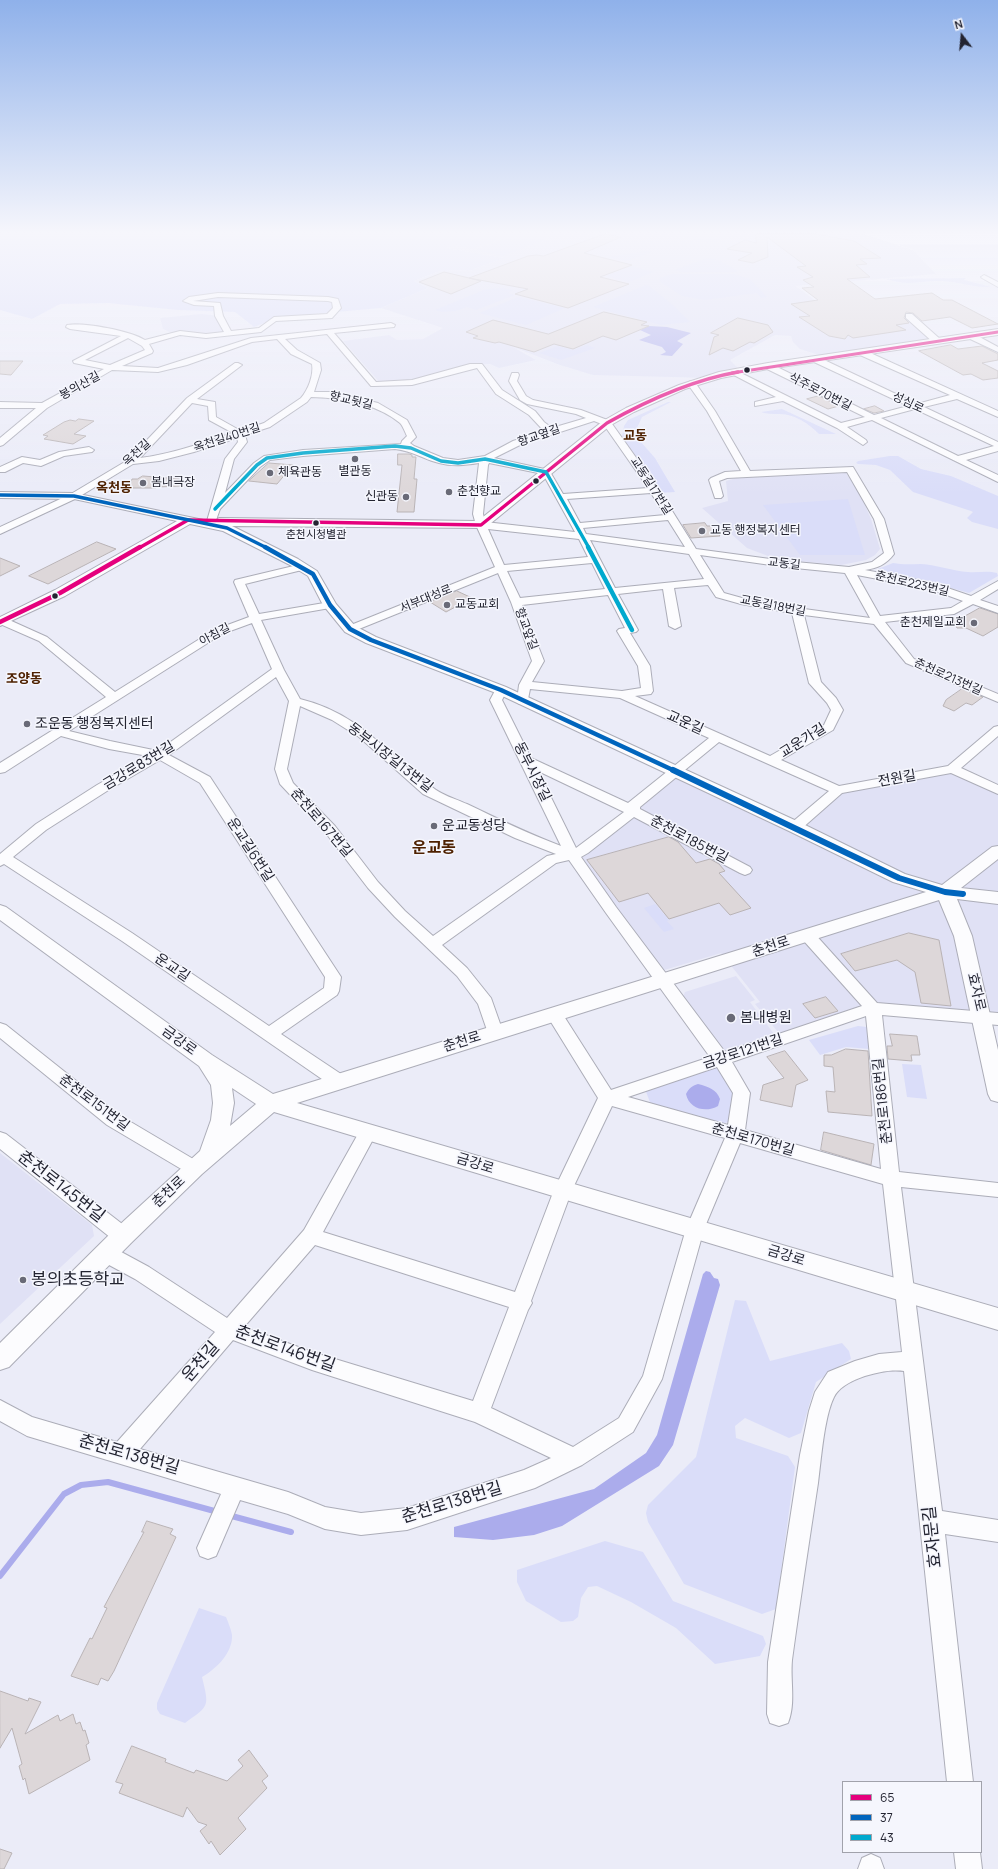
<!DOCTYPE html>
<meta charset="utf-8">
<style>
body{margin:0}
#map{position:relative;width:998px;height:1869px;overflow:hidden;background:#ebecf8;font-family:Manrope,sans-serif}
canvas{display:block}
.legend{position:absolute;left:842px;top:1781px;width:140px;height:72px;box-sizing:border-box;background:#f5f6fd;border:1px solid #a1a2ab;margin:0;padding:5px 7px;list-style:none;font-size:12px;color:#232431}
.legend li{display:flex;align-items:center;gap:8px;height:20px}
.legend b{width:20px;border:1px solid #a1a2ab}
.north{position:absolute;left:942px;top:16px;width:40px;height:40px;-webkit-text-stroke:3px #f5f6fd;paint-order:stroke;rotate:344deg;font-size:11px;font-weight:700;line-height:16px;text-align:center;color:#232431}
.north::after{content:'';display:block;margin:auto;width:14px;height:18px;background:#232431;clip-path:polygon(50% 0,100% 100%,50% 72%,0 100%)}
</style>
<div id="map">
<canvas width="998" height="1869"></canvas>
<ul class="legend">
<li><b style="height:5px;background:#e5007d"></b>65</li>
<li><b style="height:5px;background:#0065bd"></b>37</li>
<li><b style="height:5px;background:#00a9ce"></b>43</li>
</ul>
<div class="north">N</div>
</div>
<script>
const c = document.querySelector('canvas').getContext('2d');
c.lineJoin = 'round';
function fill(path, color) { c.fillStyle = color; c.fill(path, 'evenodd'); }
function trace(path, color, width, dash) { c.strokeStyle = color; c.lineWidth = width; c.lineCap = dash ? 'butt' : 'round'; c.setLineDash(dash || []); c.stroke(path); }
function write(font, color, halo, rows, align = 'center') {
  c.font = font + ' Manrope,"Noto Sans KR",sans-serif'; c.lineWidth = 3; c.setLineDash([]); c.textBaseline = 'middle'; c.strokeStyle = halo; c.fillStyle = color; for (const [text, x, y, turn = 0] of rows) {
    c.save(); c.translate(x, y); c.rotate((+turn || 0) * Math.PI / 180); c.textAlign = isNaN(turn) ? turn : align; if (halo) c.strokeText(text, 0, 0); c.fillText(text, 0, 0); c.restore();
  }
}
const built = new Path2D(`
 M484,234H862L913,250L936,274L796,286L844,322L906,319L932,341L825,357L800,349L793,342L791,336L775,335L730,360L741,371L709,378L593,375L560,365L513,347L536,360L499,368L490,364L471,365L408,383L381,384L343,341L389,335L397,340L423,339L443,328L381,308L428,288L414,281L440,271L472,270L503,258L446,248L452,244Z
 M201,314L221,316L229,334L206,336L171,333L163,329L160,318Z
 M846,473L860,494L871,519L880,549L875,555L866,560L841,565L776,559L747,548L702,508L728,501L726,481L736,478Z
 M953,771L998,792V1016L877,1006L782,1037L755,1004L760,1002L721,953L661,971L579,855L676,776L797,831L841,792Z
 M736,976L755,1000L750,1002L777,1038L725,1055L683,997L685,992Z
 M0,1153L92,1225L94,1236L0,1324Z`);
const green = new Path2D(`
 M0,234H559L503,256L476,250L502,240L499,239L472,249L452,244L447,248L504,258L472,270L440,271L414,281L428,288L381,308L280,317L254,327L235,312L178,310L108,303L60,304L32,319L0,310Z
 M668,234H734L709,243Z
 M646,251L652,252L627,261L608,257Z
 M707,258L719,260L738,271L735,272H681L675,270Z
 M631,266L654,272L629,282L606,276Z
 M672,274H734L750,279L767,297L761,298L757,293L705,300L682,296L659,281L660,278Z
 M966,278L964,280L992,287C975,288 959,282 942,281C921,280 908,287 887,279Z
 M646,285L649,286L674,306L690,322L661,325L593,307Z
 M503,288L513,290L508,293L515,295L476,310L467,307L456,311L442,312L435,310L486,289Z
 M518,297L565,308L526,325L479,313Z
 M587,345L595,348L561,360L539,353L558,346L573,350Z
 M668,402H671L642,417L637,428L641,442L655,458L675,492L658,493L622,437L624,426L628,420Z
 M782,409L836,434H819C809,424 795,414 780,414C773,414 767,414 761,412Z
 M890,456H898L921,469L951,476L998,496V529L972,522L967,518L973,512L971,511L913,492L890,470L876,465L858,464L856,463L858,461Z
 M848,499L865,555H800L763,505Z
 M893,563C903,565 912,564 921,564C937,565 953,571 968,572C978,573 987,570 997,573L998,576L969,593L937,584L882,574L878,571V569Z
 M655,904L669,920L667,921L674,929L664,932L644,908Z
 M858,1026L867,1027L869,1049L846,1047L820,1055L809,1040Z
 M902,1064L921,1065L927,1099L907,1097Z
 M721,1065L737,1091L731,1116L728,1122L721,1124L651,1105L645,1089Z
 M735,1300L746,1301L770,1361L842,1343L849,1351L851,1359L816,1382L801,1433L789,1438L745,1418L735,1426L736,1438L788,1456L795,1467L776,1609L762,1614L684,1584L648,1522L646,1513L648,1505L696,1457Z
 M605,1541L643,1552L673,1601L763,1636L766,1644L760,1656L715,1664L676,1628L631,1602L597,1586L588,1587L581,1598L578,1617L573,1621L561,1622L526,1601L517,1582V1570Z
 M199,1608L226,1617C228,1622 231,1629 232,1635C233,1653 216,1669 202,1677C209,1707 210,1705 185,1723L160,1714L157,1709V1703Z`);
const water = new Path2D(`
 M649,326L667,327L691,333L677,341L683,344L672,356L660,355L666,352L662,347L639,340L651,335L640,330Z
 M698,1084C709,1087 716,1089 720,1099L718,1106C706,1113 689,1109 686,1094C689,1088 692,1086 698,1084Z
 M706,1271L710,1272L714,1278L718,1279L720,1285L673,1445L659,1466L562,1526L534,1535L493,1540L454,1537V1527L594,1489L646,1453L657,1435L703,1274Z`);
const stream = new Path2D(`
 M228,1515L291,1532
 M0,1576L64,1494L81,1485L108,1482L218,1512`);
const building = new Path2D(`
 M605,234L621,237L584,253L632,265L600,277L629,284L568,308L515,294L528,289L469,278L481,281L451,294L419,282L444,272L469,278L528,256L537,255L543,256Z
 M756,234H815L854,241L881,258L860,259L867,264L856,265L870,277L847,279L875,299L932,293L943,300H952L998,324L972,328L950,317L922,321L913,313L906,312L904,318L909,323L896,325L906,330L853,338L848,335L845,339L829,336L799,317L810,316L791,304L818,300L802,288L814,287L803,280L813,277L797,267L806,266L767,237L768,257L753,263L738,260L752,253L727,249L745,240L756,243Z
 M604,312L647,322L641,325L649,326L616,340L603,336L573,349L554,344L534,352L499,342L495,343L473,338L478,336L466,332L493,320L548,334Z
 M738,318L768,325L773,332L754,343L750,342L733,351L723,348L709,355L714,337L719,335L711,333Z
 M951,345L958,349L982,346L998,354V360L982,363L998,371V378L983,380L971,374L963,375L919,351Z
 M0,361H23L11,375L0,374Z
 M819,396L839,406L828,409L807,399Z
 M875,406L884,411L874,413L864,409Z
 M79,419L94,421L74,434L86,436L73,444L44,439L48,436L43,435L64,422L70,420L75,421Z
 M398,454H409L412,455V457H416L414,479H417L414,512H397L402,465H398Z
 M269,463L293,465L277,484L249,481Z
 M143,476L180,479V486L157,487L156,488H129L132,479H137Z
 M705,523L707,526H713L720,536L691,538L683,525Z
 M97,542L116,549L48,584L29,576Z
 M0,558L20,566L0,576Z
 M457,591L472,598L446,612L430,602Z
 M980,608L998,614V627L983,636L966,628H957L952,618H961Z
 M962,689L983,697L972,705L966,703L954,711L943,706L946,700Z
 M669,837L678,842L696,863L710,859L719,864L725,871L719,873L751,908L730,915L719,903L669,919L648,893L619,902L587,860Z
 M909,933L939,940L951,1006L921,1003L915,972L897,960L855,971L841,954Z
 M826,997L838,1011L815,1018L803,1004Z
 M890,1034L917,1036L920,1055H911L912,1061L888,1059L887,1046H892Z
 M846,1049L868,1051L872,1116L828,1112L826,1091L835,1092L833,1067L824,1066V1055H831Z
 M785,1051L808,1080L796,1085L792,1107L760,1100L763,1085L784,1078L767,1057Z
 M824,1132L874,1144L871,1165L821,1150Z
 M147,1521L173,1529L170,1534L176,1537L114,1671L108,1681L101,1678L98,1685L71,1676L90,1638L92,1639L107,1608L104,1607L144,1532H142Z
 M0,1691L28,1701L29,1698L41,1702L25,1734L58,1715L60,1721L73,1714L76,1724L80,1722L83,1731L85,1730L89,1743L86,1745L90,1760L29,1794L25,1778L23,1780L19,1766L22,1764L12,1728L0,1748Z
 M132,1746L166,1759L165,1762L194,1773L196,1770L227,1781L243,1766L238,1760L249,1750L268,1776L262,1781L267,1788L238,1818L246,1829L220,1855L211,1841L209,1844L200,1831L207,1825L198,1822L187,1807L183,1817L119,1793L123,1784L116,1782Z
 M0,1849L12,1853L4,1869H0Z`);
const minor = new Path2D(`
 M984,275L998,282V287L982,278L981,277Z
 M218,293L328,297L338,299L341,308L332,318L276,321L261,332L206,338L180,335L149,344L153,351L152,353L122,366L158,368L251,338L391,323L395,325L394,327L334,333L376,382L412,380L470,364H482L502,390L535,411L544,422L552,428L586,418L576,414L527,404L520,400L509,381L512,373H518L519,375L517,381L526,396L533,400L581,410L610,421L659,490L696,549L785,561L849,567L872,562L884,553L874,519L847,472L727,478L719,481L723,496L721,498H715L709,480L711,478L725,472L741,471L707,411L687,383L691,381H694L715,411L750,471L853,467L884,519L894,554C886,565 877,568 865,570L933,583L971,596L998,581V589L980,600L998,606V613L973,604L954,614L885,622L914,659L998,694V702L906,663L874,624L804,615L821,682L836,698L843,710L833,730L781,760L839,786L948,766L994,727L998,726V736L961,768L998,785V794L951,773L842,793L800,830H790L788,827L790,824L829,791L719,742L640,807V809L750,867L752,870L750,873L745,875L740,873L634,817L588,853L581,857L616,907L725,1052L862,1006L803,940L800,936L803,932L808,931L813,932L877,1003L998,1013V1025L882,1015L899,1172L998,1183V1197L901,1187L942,1511L998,1520V1542L945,1534L973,1782H947L904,1371C884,1368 843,1379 834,1397C824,1417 821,1461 818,1483C809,1542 800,1601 792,1660C790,1681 796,1703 788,1723L779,1726L770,1723L767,1714L768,1662L800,1455L809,1411L815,1392L828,1372L855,1361L879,1354L902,1352L883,1184L740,1143L704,1229L662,1379L633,1432L582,1465L535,1488L407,1530L361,1535L325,1529L288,1514L240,1500L216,1556L208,1559L200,1556L197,1548L221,1494L27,1436L0,1421V1400L32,1417L117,1442L215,1332L135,1279L98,1259L96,1253L98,1247L105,1245L112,1247L149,1267L227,1318L304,1230L362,1127L368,1125L374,1127L377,1132L323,1232L515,1292L554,1190L598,1098L546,1014L548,1010L554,1008L560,1010L611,1090L710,1057L606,913L569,860L556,863L442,945L467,968L491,998L503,1032L501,1036L495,1038L489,1036L478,1004L457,976L395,917L368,888L325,832L280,784L275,769L289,701L276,677L169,755L210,777L341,977L339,991L337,995L281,1034L344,1076L346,1081L344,1086L338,1087L332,1086L122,941L4,864L0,866V854L36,824L97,785L148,756L109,749L61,736L5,772L0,773V763L106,697L39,641L0,624V618L7,619L47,637L115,692L214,630L249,617L234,582L235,580L302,564L306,565L307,567L306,569L245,584L259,614L330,602L335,605L330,608L261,620L284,670L300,699C359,713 386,753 432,787C441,795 456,799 467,804C498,819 529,834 561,846L490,700L497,687L501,686L507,690L502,700L531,758L628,803L709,738L620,698L530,689L527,704H519L517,701L519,685L532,661L511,602L498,573L354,631H346L344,629L346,627L495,567L476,525L473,514L479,463C466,465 453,467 439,463C423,459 413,451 395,449L303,456L270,460L260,467L220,509L215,523H209L207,521L225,459L238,442L237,438L194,452L159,461L133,464L77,498L0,534V527L71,494L128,460L187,398L235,363H238L242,365L197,399L215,402L216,417L241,431L264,423L301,398C308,390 314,375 312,364L291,354L277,339L252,342L187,365L158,372L112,370L47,408L3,445L0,446V438L36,408H0V402L42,403L104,369L74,363L73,361L121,336L70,329L66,327L67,325C84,322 131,331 145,340L180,331L206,334L224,332L215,316L214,306L194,305L183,301L189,297ZM218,297L328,301L332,302L333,308L327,314L274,317L259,328L231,331L223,316L220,303L193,301ZM327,334L371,386H374L412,385L477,368L496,394L529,415L544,431L513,441L485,456L458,460L443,458L414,446L410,443L416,437L407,420L378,403L332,392H314L321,370L320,363L297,350L285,339ZM128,338L142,346L145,350L110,365L85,360ZM311,397C341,398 376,403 400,423C403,426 405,432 407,436L402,441L401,444L303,450L264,456L254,463L225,493L234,459L247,442L245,435L270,427L307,402ZM192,403L208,406L209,420L233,433C202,443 172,454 140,458ZM594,421L604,425L648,488L563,494L549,470L494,458L520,445ZM489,463L543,474L575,532L485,522L483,514L488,465ZM651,493L665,515L580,523L567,499ZM668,520L685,547L586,534L583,528ZM488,529L579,539L588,557L504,565ZM590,540L689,554L704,579L615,588ZM700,555L785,567L845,573L870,618L797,608L742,598L724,593ZM592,563L605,589L520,598L507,571ZM857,575L930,589L963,601L951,608L880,616ZM708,585L716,597L741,604L792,613L809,683L827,703L831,710L824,725L770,756L635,696L651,694L653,691L650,666L630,633L636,632L638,630L618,594L663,589L669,626L675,629L681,626L674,588ZM608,595L625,628L619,629L617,631L638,666L641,688L622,691L532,682L544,661L522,605ZM252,623L272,669L158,751L110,741L69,731L222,634ZM300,706L332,720L359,737L423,794L515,838L556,854L547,856L433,936L405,911L378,882L335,826L293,783L287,769ZM160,760L200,783L325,977L324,988L269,1026L132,933L13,857L46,830L107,791ZM538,771L624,812L576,848ZM866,1016L881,1169L745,1130L750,1093L732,1062ZM717,1067L733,1093L728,1125L628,1097ZM612,1106L725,1138L686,1229L643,1376L619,1418L573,1447L491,1408L528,1310L532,1303L531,1301L572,1190ZM315,1245L509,1307L473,1401L312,1352L244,1327ZM233,1340L312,1370L475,1422L551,1458L524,1470L407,1508L361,1513L325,1507L288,1492L140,1449Z
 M906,314H912L940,339V343H934L906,318Z
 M968,334H974L998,347V352L968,338Z
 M860,351H866L998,411V417L957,399L924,407L998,442V451L966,460L998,475V482L872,420L847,427L866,440L867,442L863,445L837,428L783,401L755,406V402L776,397L730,373L734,371H737L841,423L865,417L765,368V364H771L874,415L908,406L814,362V358H820L917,404L950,395L860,355ZM915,409L994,446L958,456L881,418Z
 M89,447L94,450L92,452L64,456L41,466L23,463L5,472H0V467L22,457L40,460L59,452Z
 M0,1023L6,1025L119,1115L200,1163L203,1168L200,1173L194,1175L188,1173L107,1125L0,1038Z
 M0,1132L6,1134L130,1230L132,1236L130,1242L123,1244L116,1242L0,1149Z
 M954,1852H980L982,1869H956Z
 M871,1854L880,1858L884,1869H858L862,1858Z`);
const tertiary = new Path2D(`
 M998,329V335L768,369L721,378L685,389L634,412L611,425L485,528L232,526L298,559L317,571L336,604L355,626L376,637L506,687L801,823L905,874L942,885L992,847L998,846V859L961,888L998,892V904L957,899L972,936L998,1050V1102L991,1100L988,1094L954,936L939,900L297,1103L998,1308V1330L274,1112L202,1174L131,1243L9,1367L0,1370V1343L115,1229L200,1151L211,1120L213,1103L211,1085L199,1066L0,920V905L6,907L212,1055L273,1094L926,892L893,882L789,831L496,693L366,643L345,632L323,605L308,576L290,565L223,531L190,524L65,596L0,626V617L55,590L177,521L74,499L0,498V492L74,493L213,522L219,518L478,521L603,421L626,408L679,385L719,372L768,363ZM232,1088L256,1104L230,1126L234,1103Z`);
const bus1Far2 = new Path2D(`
 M732,373L998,332`);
const bus1Far1 = new Path2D(`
 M139,548L188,520L481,525L607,423C648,400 692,380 738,372`);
const bus1 = new Path2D(`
 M0,622L60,593L140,547`);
const bus2Far2 = new Path2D(`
 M0,495L74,496L227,528L267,548`);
const bus2Far1 = new Path2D(`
 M265,547L313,574L330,605L350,629L371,640L501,690L675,771`);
const bus2 = new Path2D(`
 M673,770L899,878L945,892L963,894`);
const bus3Far1 = new Path2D(`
 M215,509L257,465L267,458L303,453L395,446L411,448L441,461L458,463L485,459L546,472L589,548`);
const bus3 = new Path2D(`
 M588,547L632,630`);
const markers = [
 [747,370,3.5,"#232431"],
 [355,459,4,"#696a77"],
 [270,473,4,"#696a77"],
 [536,481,3.5,"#232431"],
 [143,483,4,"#696a77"],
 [449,492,4,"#696a77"],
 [406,497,4,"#696a77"],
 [316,523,3.5,"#232431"],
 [702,531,4,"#696a77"],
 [55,596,3.5,"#232431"],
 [447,605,4,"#696a77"],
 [974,623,4,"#696a77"],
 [27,724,4,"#696a77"],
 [434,826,4,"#696a77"],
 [731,1018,5,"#696a77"],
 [23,1280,4,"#696a77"]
];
const farBusnames = [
 ["춘천시청별관",316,535]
];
const farStreetnames = [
 ["봉의산길",80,386,-29],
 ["삭주로70번길",820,392,27],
 ["향교뒷길",351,401,13],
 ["성심로",908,403,25],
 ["향교옆길",539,436,-19],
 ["옥천길40번길",227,438,-18],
 ["옥천길",137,453,-43],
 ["교동길17번길",651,486,57],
 ["교동길",784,564,6],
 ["춘천로223번길",912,584,13],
 ["서부대성로",426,599,-22],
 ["교동길18번길",773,606,11],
 ["향교앞길",526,629,69],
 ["아침길",215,635,-28],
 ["춘천로213번길",948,677,24]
];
const farPoinames = [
 ["별관동",355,472,"center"],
 ["체육관동",278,473],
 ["봄내극장",151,483],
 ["춘천향교",457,492],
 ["신관동",398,497,"right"],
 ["교동 행정복지센터",710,531],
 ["교동교회",455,605],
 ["춘천제일교회",966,623,"right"]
];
const farQuarternames = [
 ["교동",635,436],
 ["옥천동",114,488],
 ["조양동",24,679]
];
const streetNames = [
 ["교운길",685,723,24],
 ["교운가길",803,741,-32],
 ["동부시장길13번길",390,758,38],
 ["금강로83번길",139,766,-31],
 ["동부시장길",532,772,63],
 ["전원길",897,779,-10],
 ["춘천로167번길",321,823,49],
 ["춘천로185번길",689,840,28],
 ["운교길6번길",250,850,57],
 ["춘천로",771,947,-18],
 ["운교길",172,968,34],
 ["효자로",976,992,77],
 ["금강로",179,1041,36],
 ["춘천로",462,1042,-17],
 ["금강로121번길",743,1052,-18],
 ["춘천로186번길",883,1101,-96],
 ["춘천로151번길",94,1103,37],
 ["춘천로170번길",753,1140,16],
 ["금강로",475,1164,17],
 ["춘천로",169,1192,-43],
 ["금강로",786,1256,17]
];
const poiNames = [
 ["조운동 행정복지센터",35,724],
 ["운교동성당",442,826],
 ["봄내병원",740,1018]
];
const quarterNames = [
 ["운교동",434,849]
];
const nearStreetnames = [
 ["춘천로145번길",61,1187,38],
 ["춘천로146번길",285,1349,20],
 ["운천길",201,1362,-49],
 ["춘천로138번길",129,1455,16],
 ["춘천로138번길",452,1503,-17],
 ["효자문길",933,1537,-96]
];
const nearPoinames = [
 ["봉의초등학교",31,1280]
];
fill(built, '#e0e1f5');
fill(green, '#daddf9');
fill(water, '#abacec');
trace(stream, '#abacec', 6);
fill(building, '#ddd7d9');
trace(building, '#b9b3b5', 1);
trace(minor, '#acadb8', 2);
trace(tertiary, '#acadb8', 2);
fill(minor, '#fcfcfe');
fill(tertiary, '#fcfcfe');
trace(bus1Far2, '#e5007d', 3);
trace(bus1Far1, '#e5007d', 3.5);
trace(bus1, '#e5007d', 4.5);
trace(bus2Far2, '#0065bd', 3.5);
trace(bus2Far1, '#0065bd', 4.5);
trace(bus2, '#0065bd', 6);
trace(bus3Far1, '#00a9ce', 3.5);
trace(bus3, '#00a9ce', 4.5);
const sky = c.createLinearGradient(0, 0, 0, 495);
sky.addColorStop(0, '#8fb1ea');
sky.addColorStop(0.47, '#f6f6fc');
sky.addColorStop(1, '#f6f6fc00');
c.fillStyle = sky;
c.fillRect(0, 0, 998, 495);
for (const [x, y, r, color] of markers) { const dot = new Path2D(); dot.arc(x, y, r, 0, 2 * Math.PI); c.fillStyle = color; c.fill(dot); trace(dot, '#f5f6fd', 1.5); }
write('11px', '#232431', '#f5f6fd', farBusnames);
write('12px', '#232431', '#f5f6fd', farStreetnames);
write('12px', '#232431', '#f5f6fd', farPoinames, 'left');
write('bold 13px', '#4e2101', '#f5f6fd', farQuarternames);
write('14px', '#232431', '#f5f6fd', streetNames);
write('14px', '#232431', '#f5f6fd', poiNames, 'left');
write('bold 16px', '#4e2101', '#f5f6fd', quarterNames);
write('17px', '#232431', '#f5f6fd', nearStreetnames);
write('17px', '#232431', '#f5f6fd', nearPoinames, 'left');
</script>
